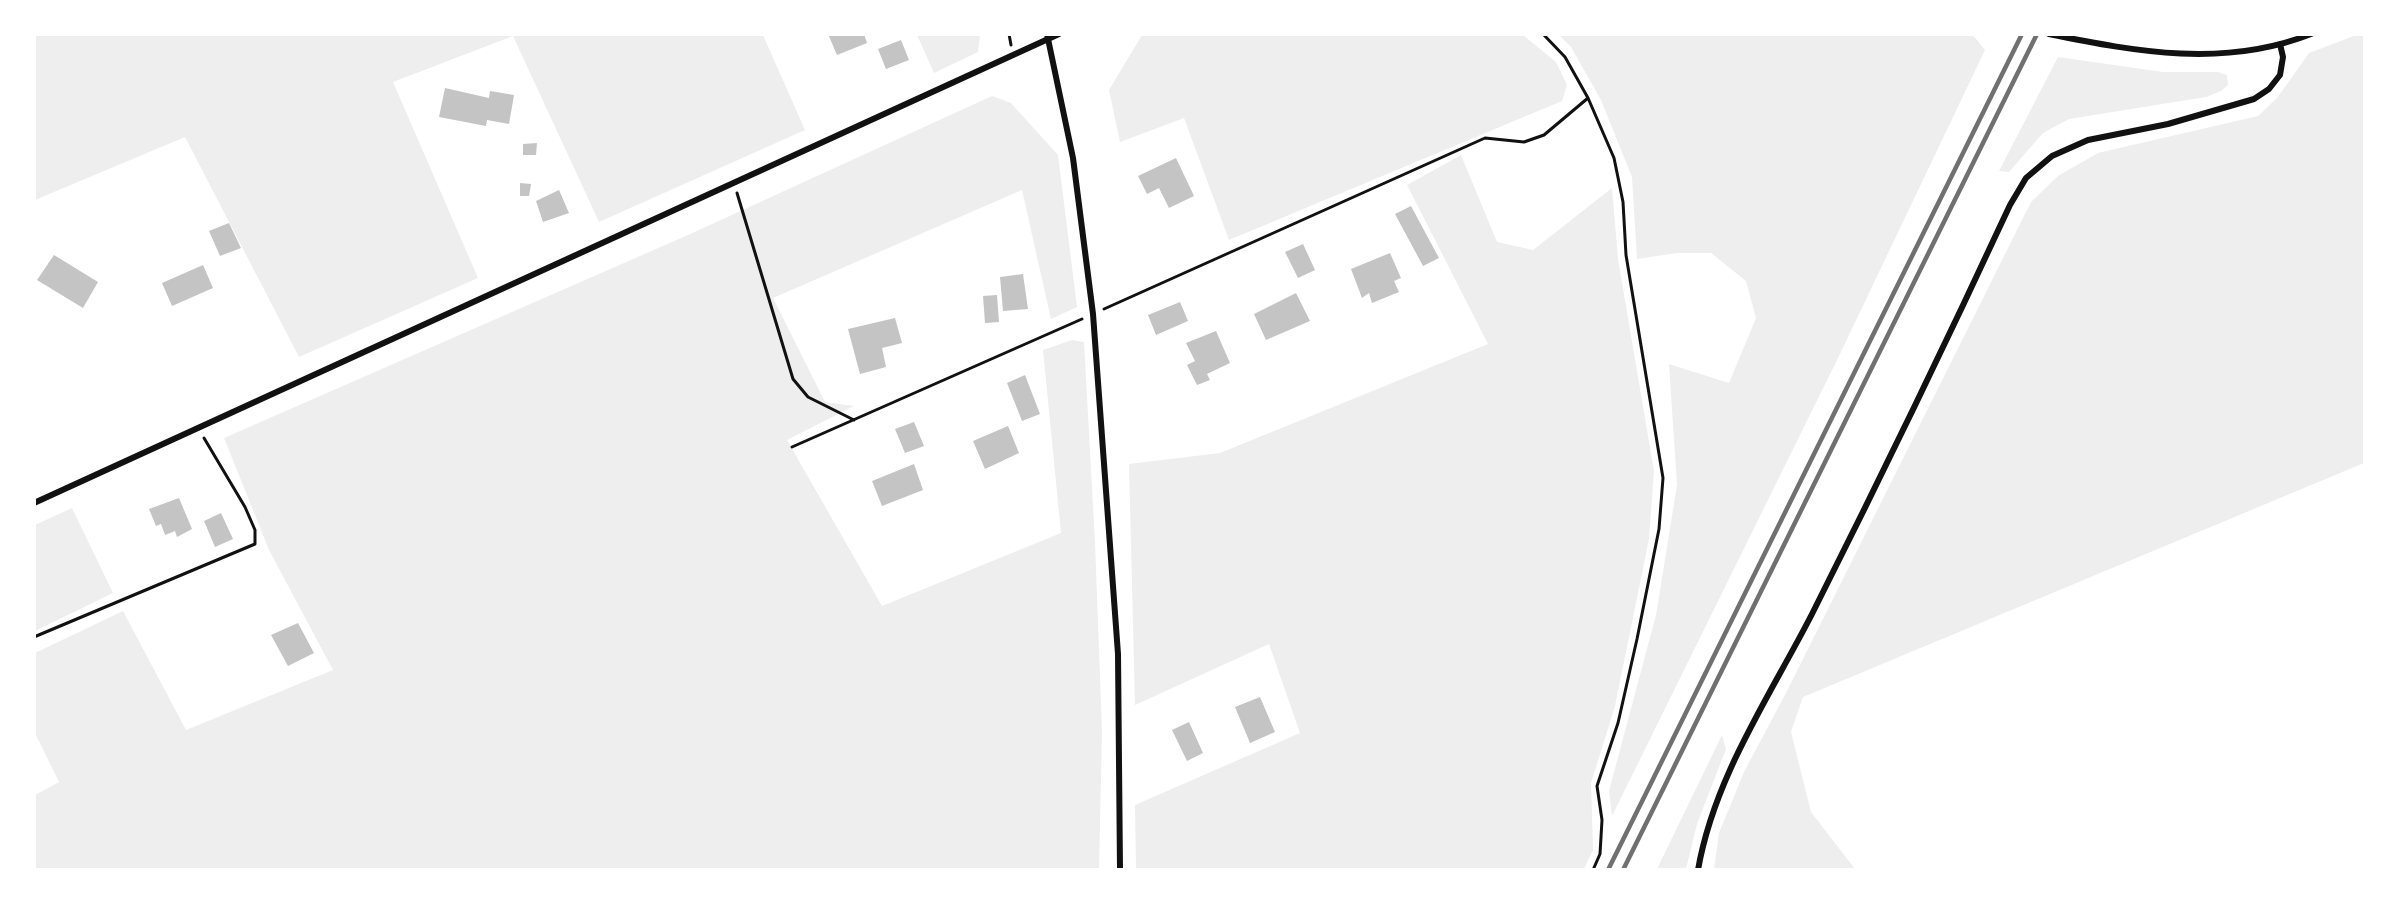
<!DOCTYPE html>
<style>
body{margin:0}
#map{position:relative;width:2399px;height:904px;overflow:hidden;background:#fff;font-family:Poppins,sans-serif}
canvas{display:block}
.frame{position:absolute;inset:0;border:36px solid #fff;pointer-events:none}
</style>
<div id="map">
<canvas width="2399" height="904"></canvas>
<div class="frame"></div>
</div>
<script>
const c = document.querySelector('canvas').getContext('2d');
c.lineJoin = 'round';
function fill(path, color) { c.fillStyle = color; c.fill(path, 'evenodd'); }
function trace(path, color, width, dash) { c.strokeStyle = color; c.lineWidth = width; c.lineCap = dash ? 'butt' : 'round'; c.setLineDash(dash || []); c.stroke(path); }
const green = new Path2D(`
 M35,34L763,35L805,130L599,222L513,36L393,82L478,278L299,357L185,137L35,200Z
 M2359,34L2364,35V463L1803,697L1791,732L1811,812L1855,869H1714L1719,833L1744,772L1788,689L2031,202L2058,176L2098,153L2258,116L2277,98L2309,53Z
 M917,35H980L978,52L934,73Z
 M1142,35H1523L1556,62L1567,85L1562,101L1229,240L1184,118L1120,142L1109,90Z
 M1973,35L1985,50L1839,356L1612,816L1609,791L1656,615L1677,485L1669,364L1729,383L1756,318L1746,281L1711,253H1677L1637,259L1632,177L1601,100L1571,47L1559,35Z
 M2058,57L2163,72H2218L2227,75L2228,85L2221,91L2206,97L2069,119L2043,133L2009,172L1999,171Z
 M992,96L1011,103L1058,155L1077,307L1051,319L1022,190L773,298L825,402L854,406L787,440L882,606L1061,533L1043,350L1072,340L1084,342L1095,542L1102,731L1099,869H35V795L59,782L35,733V653L123,611L186,730L333,670L269,550L224,438L688,235Z
 M1461,155L1497,242L1533,250L1612,188L1618,259L1654,471L1649,539L1615,706L1591,783L1593,850L1584,869H1136L1135,805L1300,733L1269,644L1135,705L1129,464L1220,453L1488,344L1407,185Z
 M72,508L113,593L35,631V525Z
 M1722,735L1726,749L1697,824L1686,869H1657Z`);
const building = new Path2D(`
 M828,34H864L867,43L837,55Z
 M901,40L909,60L886,69L878,49Z
 M445,88L489,98L490,91L514,95L509,124L487,120L486,126L439,117Z
 M537,143L536,155H523V144Z
 M1176,158L1194,196L1169,208L1159,188L1147,194L1138,176Z
 M520,183L531,184L529,196H520Z
 M559,190L569,213L543,222L536,201Z
 M1411,206L1439,258L1423,266L1395,214Z
 M229,223L241,248L220,256L209,231Z
 M1303,244L1315,270L1298,278L1285,252Z
 M1390,253L1401,278L1394,281L1399,292L1372,303L1369,293L1362,298L1351,269Z
 M54,255L98,282L83,308L37,280Z
 M203,265L213,288L172,306L162,283Z
 M1023,274L1028,309L1003,311L1000,277Z
 M1296,293L1310,321L1266,340L1254,314Z
 M997,295L999,322L985,323L983,296Z
 M1180,302L1188,321L1156,335L1148,315Z
 M895,318L902,343L882,348L886,367L860,374L848,329Z
 M1216,331L1230,363L1207,374L1210,380L1197,385L1187,365L1195,361L1186,343Z
 M1025,375L1040,414L1022,421L1007,383Z
 M914,422L924,446L905,453L895,429Z
 M1008,426L1019,453L985,469L973,441Z
 M914,464L923,490L882,506L872,481Z
 M179,498L192,529L177,537L175,531L165,535L161,524L156,526L149,509Z
 M221,513L233,539L215,547L204,521Z
 M298,623L314,653L288,666L271,635Z
 M1260,697L1275,732L1250,743L1235,707Z
 M1189,722L1203,753L1187,761L1172,730Z`);
const path = new Path2D(`
 M1009,34L1011,45
 M1543,34L1565,57L1588,98L1614,158L1623,202L1626,255L1663,478L1659,529L1637,639L1618,723L1597,786L1602,820L1600,854L1593,870
 M737,193L793,379L808,397L854,420
 M1104,309L1485,138L1524,142L1544,135L1588,98
 M792,447L1082,319
 M34,637L255,544V530L245,507L204,438`);
const minor = new Path2D(`
 M1047,34L1073,158L1093,314L1118,654L1120,870
 M2049,34C2137,52 2225,68 2311,34
 M34,503L1059,34
 M1698,870C1714,777 1770,696 1812,614C1880,479 1946,343 2010,205L2026,178L2052,156L2088,140L2168,124L2254,99L2269,89L2280,75L2283,57L2280,44`);
const rail = new Path2D(`
 M1608,870L2022,34
 M1623,870L2037,34`);
fill(green, '#eee');
fill(building, '#c4c4c4');
trace(path, '#111', 3);
trace(minor, '#111', 6);
trace(rail, '#707070', 4.5);
</script>
